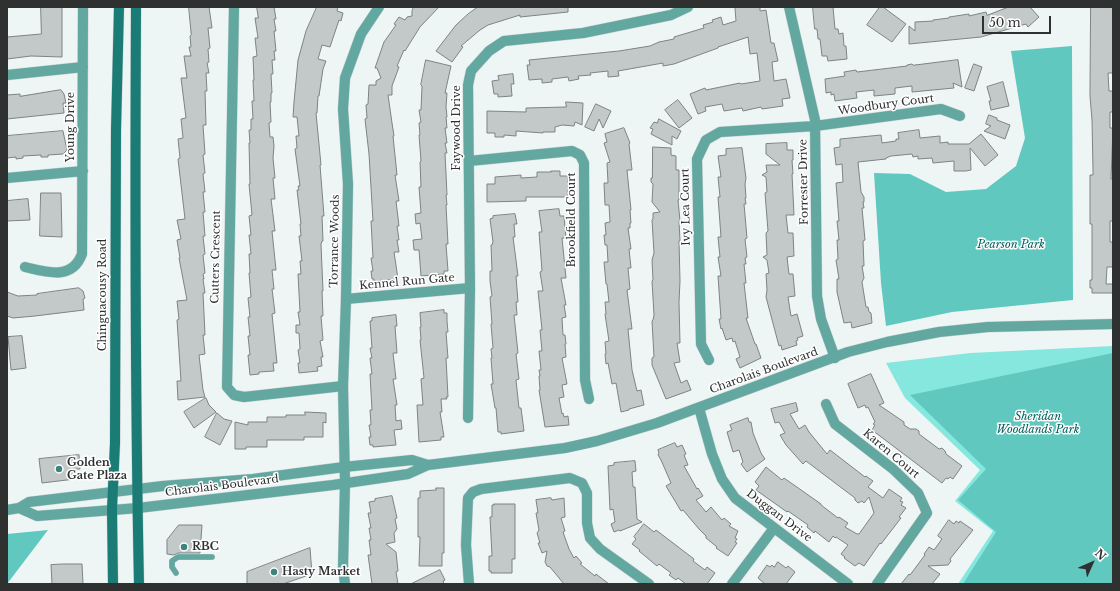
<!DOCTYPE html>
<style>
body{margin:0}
#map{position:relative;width:1120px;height:591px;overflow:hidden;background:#eef6f5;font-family:"Libre Baskerville",serif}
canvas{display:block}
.frame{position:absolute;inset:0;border:8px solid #2e3130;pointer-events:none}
.north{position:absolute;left:1072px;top:543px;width:40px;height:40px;-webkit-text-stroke:3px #fff;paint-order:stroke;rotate:45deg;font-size:11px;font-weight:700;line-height:16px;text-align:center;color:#2e3130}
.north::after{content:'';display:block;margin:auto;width:14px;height:18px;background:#2e3130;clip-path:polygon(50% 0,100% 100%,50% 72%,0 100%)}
.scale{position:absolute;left:982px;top:16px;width:69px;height:18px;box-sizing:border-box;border:2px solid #2e3130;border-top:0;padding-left:5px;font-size:12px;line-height:14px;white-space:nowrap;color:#2e3130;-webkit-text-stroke:3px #fff;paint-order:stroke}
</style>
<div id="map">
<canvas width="1120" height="591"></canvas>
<div class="frame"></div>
<div class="north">N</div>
<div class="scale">50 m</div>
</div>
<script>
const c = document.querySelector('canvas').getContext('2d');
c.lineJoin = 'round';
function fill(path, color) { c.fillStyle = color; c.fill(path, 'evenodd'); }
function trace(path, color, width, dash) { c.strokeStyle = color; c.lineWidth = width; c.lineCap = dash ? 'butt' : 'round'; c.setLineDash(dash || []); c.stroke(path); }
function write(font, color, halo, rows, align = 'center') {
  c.font = font + ' "Libre Baskerville",serif'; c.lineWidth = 3; c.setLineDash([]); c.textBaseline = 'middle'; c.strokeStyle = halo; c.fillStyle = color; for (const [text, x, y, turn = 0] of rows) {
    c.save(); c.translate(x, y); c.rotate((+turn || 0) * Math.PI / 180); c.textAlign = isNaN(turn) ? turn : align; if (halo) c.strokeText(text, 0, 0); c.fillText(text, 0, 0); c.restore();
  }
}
const green = new Path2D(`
 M1113,346V584H958L993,531L955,501L980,470L905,398L886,363L970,353Z`);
const forest = new Path2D(`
 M1072,46L1073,300L952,312L886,326L881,283L874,173L910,174L946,192L986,189L1016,166L1025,138L1011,51Z
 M1113,353V584H963L996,532L958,500L986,469L910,395Z
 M48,530L7,584V534Z`);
const building = new Path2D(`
 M41,7H62V57L31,56L7,59V37L41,34Z
 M189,7H209L212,28H208L210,48L208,49L209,62L207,63L209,73H206L207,91H205L206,125H203L205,154L203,155L205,173L203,174L205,192H203L205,212H203L205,236H203L205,254L203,255L205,273L203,274L204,279H203L205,293H203L205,335H203L205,354L199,355L203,390L205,397L178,400L177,381H181L177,320L179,319L177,301L187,300L179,258H180L177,240L181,239L177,220L185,219L178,159L180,158L178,139L183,138L181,119L186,118L181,78H187L184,56H191L189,47H191L190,36L191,35Z
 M257,7H274L276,19H274L276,31H274L276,51H274L275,60H272L273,74H271L272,93H271V102H270L271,122L269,123L270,137H273L274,146L273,158L275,178H273L275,199H271L275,231H272L276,270H272L274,289H272L275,313L272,314L277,363H273L274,371L259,372V374L250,375L248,355H250L248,336H250L248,317H250L248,298L251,297L249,273H250L249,254H251L249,235H251L249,216L252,215L249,184H250L249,143H250L249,130H251V119H253L252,101H254L253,80H254L253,57L257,56L255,38H258L255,18H258Z
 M317,7H338L337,11L343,13L341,21L339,20L330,47L322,45L318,59L326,61L323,69L319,96H318L317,113H316L321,165H320L324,216H322L323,241H322L321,244L323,291H322L323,316H321L323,340L320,341L323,357H321L322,366L317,367L318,371L299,373L298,363H300L298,350L300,349L299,333H296V325H300L298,312H300L298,274H301L300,261H302L299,236H301L300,224H301L297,190H299L298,186H300L295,149L297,148L296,136H299L297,117H293L294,102L298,60L306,31Z
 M414,7H439L420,27L405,51L404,50L397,66L399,67L392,86V95H388L392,123L394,136H393L397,175H395L399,201H396L399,226H397L399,240H397L399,252H394L398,279L374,281V279H372L371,271H373L371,258H373L371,221H373L369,154L366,128L365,119L367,118L366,105L368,104L369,85H376V81L381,78L377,68H375L384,42L396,25L394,24L399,17L405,20L407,17L412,16V11Z
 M478,7H568V12L520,17V15L488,25L480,30L461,46L463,47L452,62L436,51L456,25L468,14Z
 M738,7H760V11L766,10L771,43H774L778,61L772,62L774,81L786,79L790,98L782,99L783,106L762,109L761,107L743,111L742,108L724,111L722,104L705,107L706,111L698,114L690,94L705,88L706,90L740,83L741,84L760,81L757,53L750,54L748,37L718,47V48L674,64L663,66V63L618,71L619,76L608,77V71L590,73L591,75L578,76L579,79L569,81L568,77L552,79V82L542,83V79L529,80L527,65H530L529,60L619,51L650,46L659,42L674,39V37L704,28L703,25L713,22L712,20L721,17L723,25L736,21L735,8Z
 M813,7H833L835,29H838L839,34L843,33L844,46H846L847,59L828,61L827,56H822L820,39H818L817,29H815Z
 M880,7H883L906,24L892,42L867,25Z
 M1009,7H1030L1039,17L1028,27L1026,24L981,37L909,44V26L915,31V22L933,21V20L949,18V17L969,14V16L986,12L987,15Z
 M1091,7H1113V73H1108L1109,91H1113V112H1110V128H1113L1111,179H1113V221H1110V242H1113V267H1107L1106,284H1113V293H1092V288H1090V280H1092V224H1090V175H1093V171L1092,120L1090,96Z
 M426,60L451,66L445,93H447L446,107L447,117H446L447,128H445L447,143H445L447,153H445L447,195H446L447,205H446L448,244H446L448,271H444V274L421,276L419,250H414L413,240L422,239L420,223L416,224L415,214L421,213L419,187H421L420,162L421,161L419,135H420L419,123L421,122L419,110H421L422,86L421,85Z
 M958,60L962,87L953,83L954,88L912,92V86L895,88V94L874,96V90L856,92L857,98L835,101L834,94L831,95V92L826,93L825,79L845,76L844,72L856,70L857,72L907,66V65L912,64L913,65Z
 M974,64L982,67L974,91L965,88Z
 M513,74L514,84H511L512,96L498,97V94H494L492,81L499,80L498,76Z
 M1003,82L1009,106L991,110L989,101H991L987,87Z
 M61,90L64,94L66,103H63L64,113L7,119V95L20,94V96Z
 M678,100L692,118L679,128L665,110Z
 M566,102L583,103L582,125L575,122L574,126L562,125L555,127V132H543V133L516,131V136L504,135V137H495V133H487V111L526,112V108L566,107Z
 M596,104L611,111L603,128L599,119L594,131L585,127Z
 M989,115L997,118V120L1010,125L1005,139L984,131L991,126L986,124Z
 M659,119L681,131L677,139L672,136V145L651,134L653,129L650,128L654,122L657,123Z
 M624,128L630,143L629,144L632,170H627L631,210H630L631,223H630V228H628L631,249H629L631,268H628L630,289L627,290L632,329H628L632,370L637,391L641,390L644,405L629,409V410L621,412L616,383L612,384L608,363L606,364L605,354H606L605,342L609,341L605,314H606L605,302H609L607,284H606L604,262H608L607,245H605L604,235H606L605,223L610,222L609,205H605L604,183H608L607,163L610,162L604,143L607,142L605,134Z
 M919,130L920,138L940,136V143L948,142V144H969L981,134L998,155L985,166L970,148L971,170L966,171H954V161L933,163L932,158L918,159V156L913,157L912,154L891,156L886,158V159L858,162L861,192L864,197V202H863L864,208H862L865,240L863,241L864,266H862L864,278L862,282L866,307H868L869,312L871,313L872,323L852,328L851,322L844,323L837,292V279H839L836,260L838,259L837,240H839L837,221H839L836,183L843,182L842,164L836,165L834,148L840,147V139L881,135L882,143L896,141V139H899L898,133Z
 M63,131L67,150L63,154L48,155V157H41V155L23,156V158L16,159V157L7,158V136Z
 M787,143V150H793V160H792L793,174H792L794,215H786L788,233H793L794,256L787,257L789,274H793L795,296L788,297L791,316L797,314L803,336L797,338L798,340L796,341L797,345L782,350L781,345L779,346L766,297L767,290L766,274L769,273L767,260L763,257L767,255L766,233L768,231L765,193L767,192L766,177L762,175L767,172L766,165H780L766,154V144Z
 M653,147L671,148V155L676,156V170H679V200H678L680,221H679L680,241H679L680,281L679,302L680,343H677L680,362L674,363L681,383L687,380L691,390L666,399L652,365V358L654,357L652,321L653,320L654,315L652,281L653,280L652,260L654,253L652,220L653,219V213L660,212L652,202L653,184L651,182V178H652Z
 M742,148L746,178L745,184L746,198H745L746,204H744L747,238L745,239L747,257L745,258L746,264H744L746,283H744L748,318H746L755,344H756L761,358L740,368L736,359L740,357L735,341L733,342L732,338L726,340L722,328L721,329L719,319H721L718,276H721L718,257H720L718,237H721L718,197H720L718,177H721L718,156L726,155V149Z
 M551,171H560V176H568V197H526V201L487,202V184H495V177L521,175V178L537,177V172H551Z
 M41,193H61L62,237L40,236Z
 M28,199L30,220L7,221V201Z
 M559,209L560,216H564L566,238H562L566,278H561L566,305H564L566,317L562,318L563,335H565L566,344H565L566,357L562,358L567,384L562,385L564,397L559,398L562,414L563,413L564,417L568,416L569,425L545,427L539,390H540L539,376H540L539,370H541L539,351H542L540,330H542L538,291H543L540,272L542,271L539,232H542L539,211Z
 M515,214L517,224H514L515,237H513L518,276H516L518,302H516L517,315H514L518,353L516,354L519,379L516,380L519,408H521L524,431L501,434V432H498L496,408H495L491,384H493L491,358H492L491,349L493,348L491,324H492L490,297L492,296L490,281V271H492L491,245H492L493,242L490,219L493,218V216Z
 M79,288L83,291L85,298L83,299L84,310L35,316L13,318L7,316V292L18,296L37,295V294Z
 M444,310V313H447V321L448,332H446L448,358H446L448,397H446L447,399H441L442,412H440L444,437H441V440L419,442L417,405H423L421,379L424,378L420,340H421L420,327H421L420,313Z
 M396,315L397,326H395L397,353H393L396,379H393L397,405H395L396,421L401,420L402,429L394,430L396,445L373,447V445H370L369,437H371L369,425H371L370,410H372L370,374H372L370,358H372L370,348H372L370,321H372V318Z
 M22,336L26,368L11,370L8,337Z
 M871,374L884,403L879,405L904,422V425L910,429H916L919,431V434L939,449L942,448L945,451L946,454L962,466L953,479L950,477L948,479L946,478L942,483L872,430L875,425L873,424L875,422L868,407L866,408L865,405L858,408L848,384Z
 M206,398L209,405L216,412L194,428L184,412Z
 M796,403L798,411L790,414L799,429L805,425L809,432L827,454L830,450L865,477L866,476L873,481L868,487L883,498L889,489L902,498L900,501L903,502L901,505L906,508L899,517L901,518L881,544L880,543L864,566L859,563L855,566L844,558L845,557L841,554L848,545L836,537L835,538L833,536L829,542L815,531L814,533L807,527L808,525L788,511L787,512L756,490L759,486L755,482L766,467L782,480L784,478L821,504V505L838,518L839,517L848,523L845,527L857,534H859L874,513L869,497L864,503L862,501L858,503L855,500V498L806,461L803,464L786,445L780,435L785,433L779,422L775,423L771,409Z
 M305,412L326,413V423L323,422V437H304V440H267V447H246V449H235V422L248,425V422H267V417H286V415H305Z
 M217,413L224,419L232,421L220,445L205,437Z
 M748,418L749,422H751L753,433L761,453L765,459L747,472L741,464L743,462L739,450L733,452L727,432L732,430L730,425Z
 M675,443L677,447L682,445L686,454L684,455L688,465L684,466L697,489L698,488L703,496L696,500L706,512L711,507L722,520L724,518L731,524L729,526L738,531L735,538L737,539L735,542L737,543L728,556L716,548L717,547L706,538V536L699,529L683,510L681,511L666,486L671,483L661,460L658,455L659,453L658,450Z
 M79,455L80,469H74L75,479L42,483L39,459Z
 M635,461L636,471L632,472L633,487H635L637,519L642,522L620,531L619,530L614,532L611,524L615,522L613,509L610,510L608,466L614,465V463Z
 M436,488H444V553H442V566H419L420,537H418V498H420V491L436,490Z
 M392,496L397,518L395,519L397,529L394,533L395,542L386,544L396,552L398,571L396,572L398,584H372L368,555H371L369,540H371L369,528H371L368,513H371L369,502L375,501V499Z
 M551,498L552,500L564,498L565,517L561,518L565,531L563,532L569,549L574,558L576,556L582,563L580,564L595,576L596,574L609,584H564L550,567L547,566L545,562L547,551L542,553L538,543H540L537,533L539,530L536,513H538L536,500Z
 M494,504H515V559H512V573H491V571H489V556H492L490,517H492V505H494Z
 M949,520L954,524L956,521L959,523L960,521L973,530L950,559L951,561L948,565L928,566L940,574L932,584H901L909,574L910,575L925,555L924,554L929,547L934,550L942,539L938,536Z
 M644,524L654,532L656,530L694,559L693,561L705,570L707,567L715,573L707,584H686L678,578L676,580L669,575L671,573L659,564L657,566L639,551L640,550L632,544L636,539L634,537Z
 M179,525H202L200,553H178L174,555L167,554V540Z
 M310,548L312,574L283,584H247V572Z
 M778,562L786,568L788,566L795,572L786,584H765L758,578L767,565L770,567L772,565L774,567Z
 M63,564H82L83,584H52L51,565Z
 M440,570L445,580L443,581L444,584H411Z`);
const service = new Path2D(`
 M176,573L172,567V561L178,557H212`);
const minor = new Path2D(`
 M234,7L227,387L234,395L244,397L343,386
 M789,7L815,120L817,296L821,319L835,358
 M7,75L83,67
 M469,161L572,151L580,155L584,163L585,380L589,399
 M7,178L83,171
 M25,267C46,272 72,281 82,254L83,7
 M346,299L470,288
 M709,360L701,344L697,159L706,140L720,132L815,126L941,109L960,116
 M826,404L835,424L893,469L918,493L927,513L877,584
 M699,408L712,454L722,479L735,498L848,584
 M468,418L470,288L468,85L471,71L489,51L504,41L583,33L671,15L688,7
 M469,584L466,545L468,498L473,492L481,489L570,478L582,483L587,493V523L590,538L600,549L649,584
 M732,584L774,528`);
const tertiary = new Path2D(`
 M19,508L37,516L138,508L333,485L408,474L428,465L565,448L597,441L657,423L848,352L887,342L939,332L988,327L1113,324
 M7,510L19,508L29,502L163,486L253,479L344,467L412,460L428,465
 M345,584L343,567L345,483L343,386L346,299L348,184L343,109L345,78L361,34L379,7`);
const secondary = new Path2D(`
 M136,7C135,199 135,392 139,584
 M113,584L112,509L115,443L116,130L119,7`);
const markers = [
 [59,469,4,"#3d847e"],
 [184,547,4,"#3d847e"],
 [274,572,4,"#3d847e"]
];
const streetNames = [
 ["Woodbury Court",886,105,-8],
 ["Young Drive",71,127,-90],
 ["Faywood Drive",457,128,-90],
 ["Forrester Drive",804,182,-91],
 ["Ivy Lea Court",686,207,-91],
 ["Brookfield Court",572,220,-90],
 ["Torrance Woods",335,241,-89],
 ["Cutters Crescent",216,257,-89],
 ["Kennel Run Gate",407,282,-5],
 ["Chinguacousy Road",103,295,-90],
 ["Charolais Boulevard",764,371,-20],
 ["Karen Court",891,454,40],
 ["Charolais Boulevard",222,486,-7],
 ["Duggan Drive",779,516,37]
];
const parkNames = [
 ["Pearson Park",1011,245],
 ["Sheridan",1038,417],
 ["Woodlands Park",1038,430]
];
const poiNames = [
 ["Golden",67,463],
 ["Gate Plaza",67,476],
 ["RBC",192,547],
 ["Hasty Market",282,572]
];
fill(green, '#86e7de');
fill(forest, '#61c8bf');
fill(building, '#c2c9c8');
trace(building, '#7d8383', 1);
trace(service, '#cbd3d2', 6);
trace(minor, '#cbd3d2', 11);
trace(tertiary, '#cbd3d2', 11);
trace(secondary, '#cbd3d2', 11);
trace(service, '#62a7a0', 5.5);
trace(minor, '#62a7a0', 10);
trace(tertiary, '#62a7a0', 10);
trace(secondary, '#1b7c76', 10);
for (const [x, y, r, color] of markers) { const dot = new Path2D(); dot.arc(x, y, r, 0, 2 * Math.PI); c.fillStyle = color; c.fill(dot); trace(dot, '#fff', 1.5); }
write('11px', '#2e3130', '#fff', streetNames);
write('italic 11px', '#01605a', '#fff', parkNames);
write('bold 11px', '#2e3130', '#fff', poiNames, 'left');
</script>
